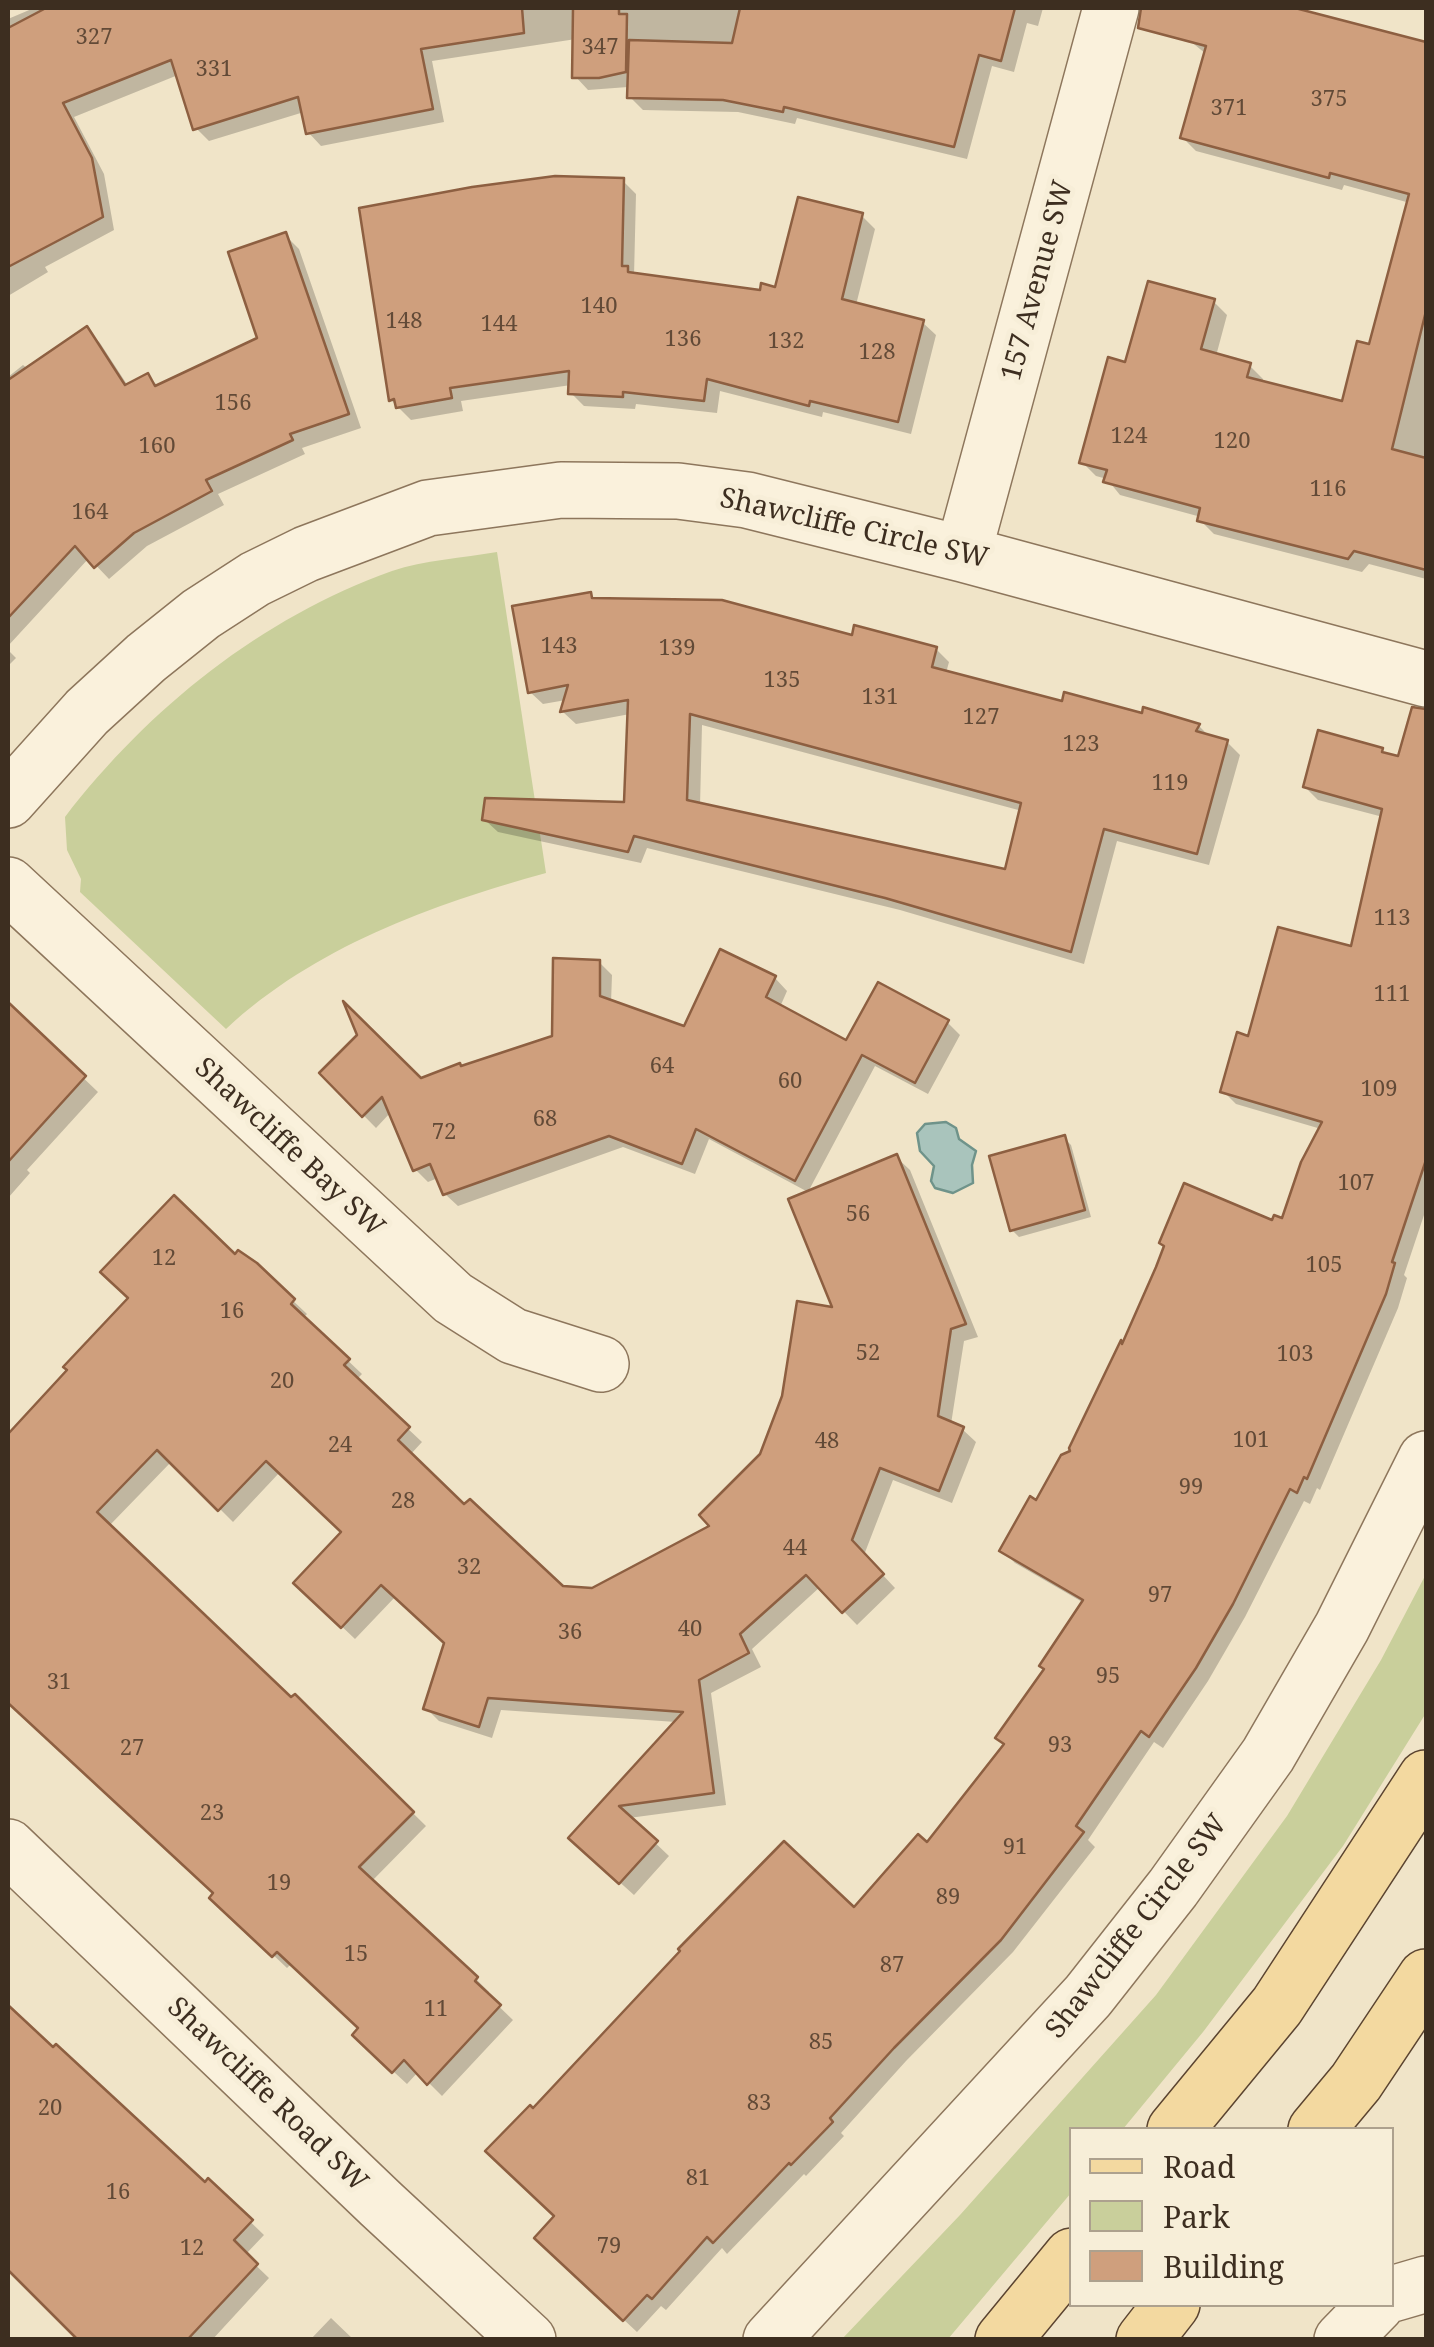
<!DOCTYPE html>
<style>
body{margin:0}
#map{position:relative;width:1434px;height:2347px;overflow:hidden;background:#f0e4c8;font-family:"Noto Serif",serif}
canvas{display:block}
.frame{position:absolute;inset:0;border:10px solid #3d2e20;pointer-events:none}
.legend{position:absolute;left:1069px;top:2127px;width:325px;height:180px;box-sizing:border-box;background:#f7eed8;border:2px solid #ada18e;margin:0;padding:12px 18px;list-style:none;font-size:30px;color:#3d2e20}
.legend li{display:flex;align-items:center;gap:20px;height:50px}
.legend b{width:50px;border:2px solid #ada18e}
</style>
<div id="map">
<canvas width="1434" height="2347"></canvas>
<div class="frame"></div>
<ul class="legend">
<li><b style="height:12px;background:#f3d9a0"></b>Road</li>
<li><b style="height:28px;background:#c9cf9b"></b>Park</li>
<li><b style="height:28px;background:#cf9f7d"></b>Building</li>
</ul>
</div>
<script>
const c = document.querySelector('canvas').getContext('2d');
c.lineJoin = 'round';
function fill(path, color) { c.fillStyle = color; c.fill(path, 'evenodd'); }
function trace(path, color, width, dash) { c.strokeStyle = color; c.lineWidth = width; c.lineCap = dash ? 'butt' : 'round'; c.setLineDash(dash || []); c.stroke(path); }
function write(font, color, halo, rows, align = 'center') {
  c.font = font + ' "Noto Serif",serif'; c.lineWidth = 10; c.setLineDash([]); c.textBaseline = 'middle'; c.strokeStyle = halo; c.fillStyle = color; for (const [text, x, y, turn = 0] of rows) {
    c.save(); c.translate(x, y); c.rotate((+turn || 0) * Math.PI / 180); c.textAlign = isNaN(turn) ? turn : align; if (halo) c.strokeText(text, 0, 0); c.fillText(text, 0, 0); c.restore();
  }
}
const green = new Path2D(`
 M497,552L546,873C431,905 314,947 226,1029L80,892L81,879L67,850L65,817C149,708 261,618 392,571C424,560 463,558 497,552Z
 M1426,1574V1713L1343,1846L1203,2032L1123,2129L1072,2130L1071,2193L948,2339H842L960,2215L1156,1995L1287,1816L1381,1660Z`);
const water = new Path2D(`
 M946,1122L956,1128L959,1139L976,1151L972,1165L973,1183L953,1193L935,1188L931,1181L934,1166L920,1151L917,1133L925,1124Z`);
const shadow = new Path2D(`
 M34,8H1043L1038,26L1027,23L1014,72L992,66L967,159L797,118L795,124L738,112L643,110L630,97L628,87L588,90L575,76L576,39L432,61L444,122L321,146L308,132L304,112L209,141L196,128L178,75L74,117L104,174L114,230L45,267L48,272L8,296V19Z
 M1197,8H1285L1372,30L1378,36L1426,49V579L1369,564L1362,572L1214,534L1200,520L1201,517L1120,495L1107,479L1096,476L1082,462L1127,365L1214,302L1227,315L1216,356L1249,365L1263,379V384L1343,404L1371,347L1410,203L1344,185L1342,190L1196,151L1182,137L1206,54L1189,40Z
 M623,181L636,194L634,276L761,293L777,290L862,216L875,229L856,305L922,322L936,335L911,434L823,412L822,417L720,391L717,413L636,404L635,409L584,406L571,393V385L461,401L463,411L411,420L391,400Z
 M285,235L299,249L361,428L302,448L305,454L218,494L224,505L147,546L109,579L89,558L8,646V377L23,365L28,369L87,330L100,343L128,386L148,376L159,387L260,339Z
 M590,595L596,601L936,649L949,662L946,673L1064,704L1144,716L1145,710L1199,726L1211,738L1227,742L1240,755L1209,865L1117,841L1084,964L900,910L647,848L641,863L498,832L485,820L627,805L630,714L576,724L563,712L566,700L543,704L530,692ZM702,725L1022,811L1007,872L700,806Z
 M8,650L16,658L8,666Z
 M1382,750L1387,755L1426,765V1209L1404,1275L1407,1278L1398,1308L1320,1490L1317,1488L1310,1504L1304,1501L1245,1617L1208,1681L1163,1748L1154,1742L1088,1840L1095,1847L1013,1952L906,2061L841,2133L844,2136L806,2176L804,2174L727,2254L722,2248L666,2310L661,2306L637,2332L550,2251L557,2217L533,2112L854,1910L927,1846L1006,1745L1084,1603L1015,1563L1002,1550L1073,1453L1273,1223L1284,1221L1321,1129L1236,1104L1223,1091L1250,1039L1353,949L1383,817L1318,800L1305,787Z
 M599,962L612,975L611,1003L685,1029L775,978L787,991L780,1007L847,1044L947,1022L960,1035L928,1094L875,1066L808,1192L709,1139L695,1174L623,1147L458,1206L445,1194L438,1178L428,1182L415,1169L391,1112L376,1128L322,1073L421,1081L555,1038Z
 M8,1006L98,1092L27,1170L30,1173L8,1198Z
 M1064,1138L1071,1145L1091,1217L1019,1237L1012,1230Z
 M896,1157L910,1170L978,1337L964,1341L951,1424L962,1429L976,1442L952,1503L893,1480L864,1555L895,1588L857,1625L820,1587L752,1649L761,1667L711,1693L726,1805L629,1818L669,1856L634,1895L585,1851L676,1722L501,1710L492,1738L439,1721L426,1708L446,1643L396,1596L355,1639L296,1583L344,1532L280,1472L233,1522L172,1461L109,1526L292,1701L295,1697L426,1826L371,1882L476,1979L489,1992L487,1995L513,2020L442,2096L418,2072L407,2084L368,2048L361,2028L292,1963L287,1968L212,1897L217,1893L8,1701V1437L71,1370L235,1257L255,1265L307,1314L303,1318L362,1374L356,1380L422,1442L410,1455L464,1508L562,1588L592,1591L713,1527L762,1455L836,1310Z
 M8,2008L205,2185L208,2181L264,2235L245,2255L269,2278L212,2340H84L8,2267Z
 M331,2318L354,2340H310Z`);
const building = new Path2D(`
 M46,8H522L524,33L421,49L433,109L306,134L298,97L193,130L171,60L63,103L92,158L103,217L8,267V28Z
 M573,8H619V14H627L626,72L599,78H572Z
 M740,8H1015L1001,61L979,55L954,147L784,107L783,112L723,100L627,98L629,40L732,43Z
 M1141,8H1295L1426,42V311L1392,449L1426,458V570L1354,551L1348,559L1197,521L1200,508L1103,482L1107,470L1079,463L1108,357L1125,362L1148,281L1215,299L1201,349L1251,363L1247,377L1342,401L1357,341L1369,344L1409,194L1330,173L1329,178L1180,138L1206,46L1138,28Z
 M555,176L624,178L622,266H628V272L760,290L761,283L775,287L798,197L863,213L842,299L924,320L898,422L810,401L809,406L707,379L704,401L623,392V397L568,394L569,371L450,388L452,398L396,408L394,399L389,401L359,208L472,187Z
 M286,232L349,414L290,434L293,440L206,480L212,491L134,533L94,568L75,546L8,618V380L87,326L125,385L148,373L155,386L257,338L228,252Z
 M591,592L592,598L722,600L852,635L854,625L937,647L932,667L1062,701L1064,692L1142,713L1143,707L1200,724L1196,731L1228,740L1197,854L1104,829L1071,952L885,898L634,836L628,852L482,820L485,798L624,802L628,700L560,712L568,685L528,693L512,606ZM690,714L1021,803L1005,869L687,800Z
 M1412,707L1426,709V1160L1392,1262L1395,1263L1386,1294L1307,1479L1304,1477L1297,1493L1290,1489L1233,1604L1196,1668L1149,1737L1141,1731L1076,1826L1084,1832L1001,1940L894,2048L830,2118L833,2122L791,2165L789,2163L713,2243L707,2237L652,2299L647,2295L623,2321L534,2238L554,2216L485,2151L530,2105L533,2108L680,1951L678,1949L784,1841L854,1907L918,1834L927,1842L1004,1744L995,1738L1044,1669L1039,1666L1083,1600L999,1551L1030,1496L1036,1500L1061,1455L1070,1451L1069,1448L1121,1340L1122,1344L1156,1267L1164,1246L1159,1243L1184,1183L1272,1220L1274,1215L1282,1218L1301,1162L1322,1122L1220,1092L1237,1032L1248,1036L1278,927L1351,946L1382,809L1303,787L1318,730L1383,748L1382,752L1398,756Z
 M720,949L776,976L766,997L846,1040L878,982L949,1020L915,1083L862,1055L795,1181L696,1129L682,1164L609,1136L443,1195L430,1164L413,1171L382,1097L362,1117L319,1073L357,1035L343,1001L421,1078L460,1063L461,1066L552,1036L553,958L600,960V996L684,1026Z
 M8,1002L86,1076L8,1162Z
 M1065,1135L1085,1210L1010,1231L989,1156Z
 M897,1154L966,1324L951,1329L938,1416L964,1427L939,1491L880,1468L852,1540L884,1574L842,1613L806,1575L740,1634L749,1653L699,1680L714,1793L619,1806L658,1841L619,1884L568,1838L683,1712L488,1698L479,1727L423,1709L444,1643L381,1585L341,1628L293,1583L341,1532L266,1461L218,1511L157,1450L97,1512L291,1697L295,1694L414,1812L359,1867L478,1977L475,1981L501,2005L427,2085L404,2060L392,2073L352,2035L358,2028L277,1952L272,1957L209,1898L213,1893L8,1703V1434L67,1370L63,1367L128,1298L100,1272L174,1195L235,1254L238,1250L257,1263L295,1299L291,1304L350,1359L344,1365L410,1427L398,1440L464,1504L470,1499L563,1586L592,1588L709,1526L699,1515L760,1454L782,1396L797,1301L832,1307L788,1199Z
 M8,2005L53,2047L56,2044L205,2182L208,2178L253,2220L234,2240L258,2264L187,2340H78L8,2270Z`);
const minor = new Path2D(`
 M963,554L1111,8
 M8,800L87,712L146,658L201,614L255,579L306,554L428,508L561,490L678,491L747,500L963,554L1426,679
 M8,885L453,1298L513,1336L601,1364
 M8,1847L381,2204L528,2340
 M1392,2294L1426,2284
 M771,2340L1088,1996L1173,1888L1268,1755L1342,1627L1426,1459
 M1342,2340L1377,2304`);
const major = new Path2D(`
 M1175,2130L1277,2006L1426,1778
 M1316,2130L1356,2082L1426,1977
 M1003,2340L1072,2256
 M1144,2340L1172,2304`);
const numberNames = [
 ["327",94,38],
 ["347",600,48],
 ["331",214,70],
 ["375",1329,100],
 ["371",1229,109],
 ["140",599,307],
 ["148",404,322],
 ["144",499,325],
 ["136",683,340],
 ["132",786,342],
 ["128",877,353],
 ["156",233,404],
 ["124",1129,437],
 ["120",1232,442],
 ["160",157,447],
 ["116",1328,490],
 ["164",90,513],
 ["143",559,647],
 ["139",677,649],
 ["135",782,681],
 ["131",880,698],
 ["127",981,718],
 ["123",1081,745],
 ["119",1170,784],
 ["113",1392,919],
 ["111",1392,995],
 ["64",662,1067],
 ["60",790,1082],
 ["109",1379,1090],
 ["68",545,1120],
 ["72",444,1133],
 ["107",1356,1184],
 ["56",858,1215],
 ["12",164,1259],
 ["105",1324,1266],
 ["16",232,1312],
 ["52",868,1354],
 ["103",1295,1355],
 ["20",282,1382],
 ["101",1251,1441],
 ["48",827,1442],
 ["24",340,1446],
 ["99",1191,1488],
 ["28",403,1502],
 ["44",795,1549],
 ["32",469,1568],
 ["97",1160,1596],
 ["40",690,1630],
 ["36",570,1633],
 ["95",1108,1677],
 ["31",59,1683],
 ["93",1060,1746],
 ["27",132,1749],
 ["23",212,1814],
 ["91",1015,1848],
 ["19",279,1884],
 ["89",948,1898],
 ["15",356,1955],
 ["87",892,1966],
 ["11",436,2010],
 ["85",821,2043],
 ["83",759,2104],
 ["20",50,2109],
 ["81",698,2179],
 ["16",118,2193],
 ["79",609,2247],
 ["12",192,2249]
];
const streetNames = [
 ["157 Avenue SW",1038,281,-75],
 ["Shawcliffe Circle SW",854,529,13],
 ["Shawcliffe Bay SW",289,1148,43],
 ["Shawcliffe Circle SW",1137,1927,-52],
 ["Shawcliffe Road SW",267,2095,44]
];
fill(green, '#c9cf9b');
fill(water, '#a9c4bc');
trace(water, '#6f938a', 2.5);
fill(shadow, '#0003');
fill(building, '#cf9f7d');
trace(building, '#8d5f41', 2.5);
trace(minor, '#8d765c', 58);
trace(major, '#5b4430', 58);
trace(minor, '#faf1dc', 55);
trace(major, '#f3d9a0', 55);
write('22px', '#624a37', null, numberNames);
write('28px', '#3d2e20', '#f7eed8', streetNames);
</script>
